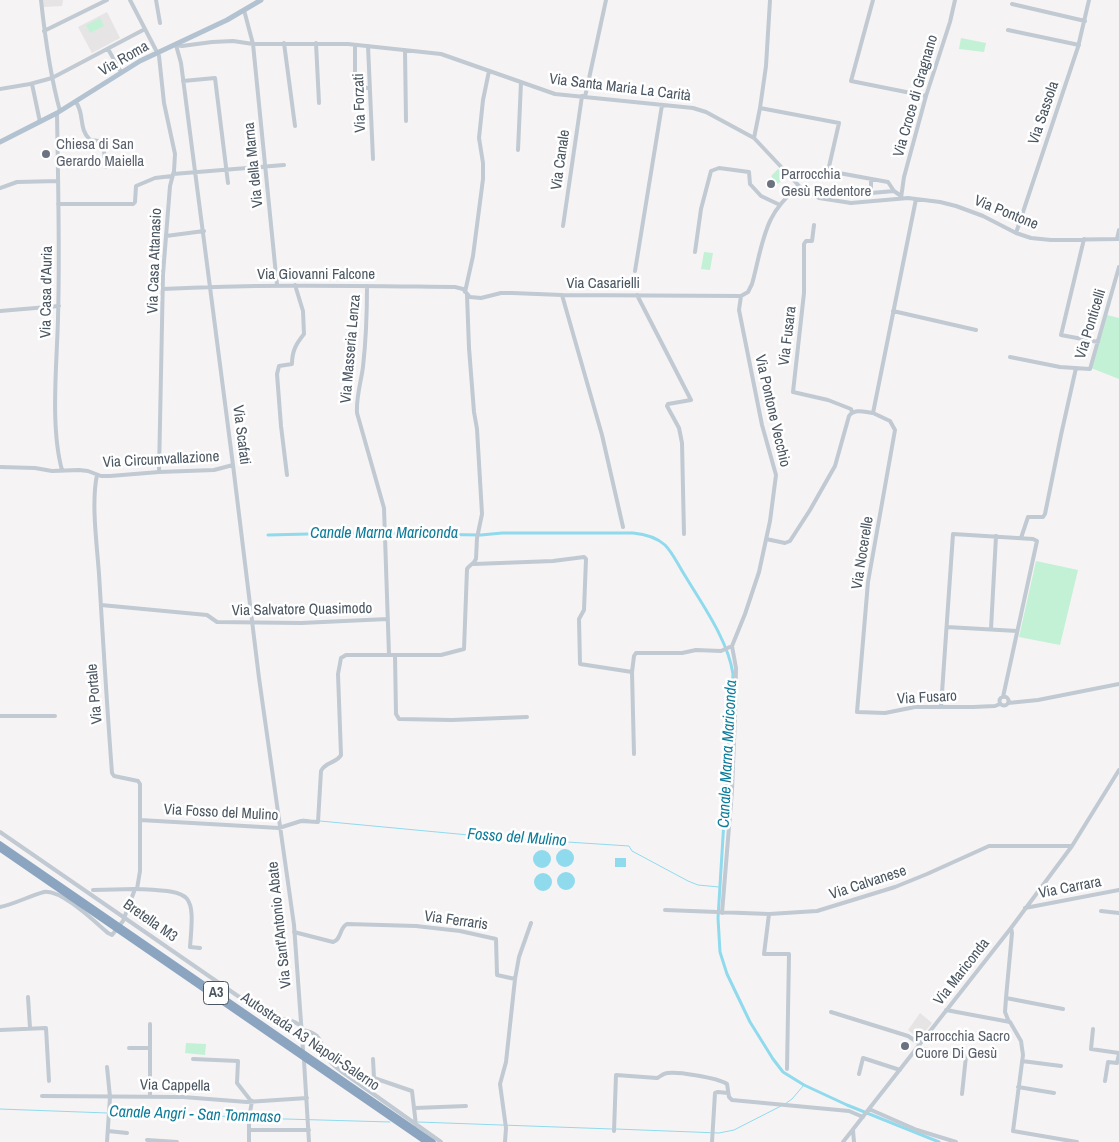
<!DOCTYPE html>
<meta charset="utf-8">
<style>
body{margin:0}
canvas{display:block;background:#f5f3f3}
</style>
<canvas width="1119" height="1142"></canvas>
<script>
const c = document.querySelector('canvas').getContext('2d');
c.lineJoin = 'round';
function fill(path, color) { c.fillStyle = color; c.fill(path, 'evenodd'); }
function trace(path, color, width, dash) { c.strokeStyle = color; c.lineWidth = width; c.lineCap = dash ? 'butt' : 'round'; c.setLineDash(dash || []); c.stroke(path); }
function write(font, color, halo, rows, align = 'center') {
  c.font = font + ' "Archivo Narrow",sans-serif'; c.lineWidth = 5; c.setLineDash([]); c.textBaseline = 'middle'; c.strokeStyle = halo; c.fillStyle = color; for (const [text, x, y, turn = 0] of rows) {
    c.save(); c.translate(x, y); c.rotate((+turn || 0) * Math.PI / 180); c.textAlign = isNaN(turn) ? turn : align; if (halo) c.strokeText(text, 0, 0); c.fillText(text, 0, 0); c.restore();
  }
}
const education = new Path2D(`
 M43,0H63L62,6L43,7Z
 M107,12L120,38L92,53L78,27Z
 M920,1013L932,1023L919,1039L908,1030Z`);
const green = new Path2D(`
 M100,18L104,26L90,33L86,25Z
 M961,38L986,43L984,52L959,49Z
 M778,169L784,173L781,176L783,179L778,184L771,176Z
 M704,252L713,253L710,270L701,269Z
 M1107,315L1119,318V379L1091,368Z
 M1036,561L1078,570L1060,645L1019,637Z
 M186,1043L206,1044L205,1055L185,1053Z`);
const water = new Path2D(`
 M556 858a9 9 0 1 1 18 0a9 9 0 1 1-18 0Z
 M533 859a9 9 0 1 1 18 0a9 9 0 1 1-18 0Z
 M615,858H626V867H615Z
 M557 881a9 9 0 1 1 18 0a9 9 0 1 1-18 0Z
 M534 882a9 9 0 1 1 18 0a9 9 0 1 1-18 0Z`);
const stream = new Path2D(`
 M303,819L309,820
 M320,821L490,837L629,846L632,851L688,881L698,885L719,887
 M785,1104L792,1099L804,1085
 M0,1109L107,1113
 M111,1113L247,1117
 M251,1118L390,1122
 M418,1122L612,1129
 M616,1129L719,1133L734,1130L781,1106`);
const canal = new Path2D(`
 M268,535L348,533L481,535L502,533H633C644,534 656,537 665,545C673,553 678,565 684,574C702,604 728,640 733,674L718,918L720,952L727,974L750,1022L773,1059L783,1072L804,1085L847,1105L939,1142`);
const minor = new Path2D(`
 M41,0C45,37 50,75 60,111
 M130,0L159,56L164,103L175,154L174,171L170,186L163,274L159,472
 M156,0L160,23
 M873,0L851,81L926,96
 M1012,4L1085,21
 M244,10L253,44L277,285
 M1008,30L1079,45
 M44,31L107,0
 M284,43L295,126
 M316,43L319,103
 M355,45V88H370
 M368,46L373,159
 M108,49L121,72
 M405,50L406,121
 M183,81L215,78L228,183
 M32,84L40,122
 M0,89L30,84L52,78L145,29
 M585,97L606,0
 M76,102C85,115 78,128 90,140L99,141L103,144L106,167
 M760,108L839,123L828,171L888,182L894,191L901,196
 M57,113C58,181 60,250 58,318C57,363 50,427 62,470
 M754,138L760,108L766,66L770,0
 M518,150L521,82
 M173,174L284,165
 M871,179V193L894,191
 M0,188L17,182L58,181
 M901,198L904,177L926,96L950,22L955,0
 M916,199L873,413L890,421L895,430L868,582L857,712L885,713L915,707H973L995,706L1000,704
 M58,204H133L135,202L136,186L155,178L172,176
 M814,225L812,241H806L804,244V293L793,392L828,400L851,409L852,412
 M563,226L582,96
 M1016,233L1078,47L1089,0
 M166,236L204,231
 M1084,239L1061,335L1098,342
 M1117,239L1119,230
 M695,252L701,209L711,171L719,168L749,172L750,184L761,196L780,205
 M635,271L662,105
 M367,286C367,313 366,340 363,367C361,382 356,397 357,413L384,508L389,655
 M163,289C261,284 358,286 455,287L463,289L470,297L481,298L501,293H512L562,295L741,296
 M465,292L473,256L483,179V163L479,138L483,100L489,71
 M562,295L602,435L623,527
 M637,295L691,400L668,404L667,406L679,428L682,443L684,534
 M741,296L748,292L752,284C758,263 761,239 771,219C777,206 788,196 798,186
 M0,311L59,306
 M893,311L976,330
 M1010,357L1060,367L1090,369L1119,267
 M0,467L35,468L52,471L79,470L88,471L101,476H110L159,472L214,470L233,465
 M287,475L281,426L277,374L279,366L292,364C292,351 296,344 304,334L303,311L295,285
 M1021,538L1028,517H1043L1045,514L1061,435L1076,368
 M766,539L785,543L790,541L810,510L835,466L849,416C854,408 865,412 873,413
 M474,564L553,561L584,557L586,559L584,610L579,619L580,664L632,672L634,754
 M101,605L207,615L217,622L301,623L388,619
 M947,627L1017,631
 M991,629L996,536
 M395,655L396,714L399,719L452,720L527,717
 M632,672L634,656L636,653H682L696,650L721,651L732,646
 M999.5 701a4.5 4.5 0 1 1 9 0a4.5 4.5 0 1 1-9 0Z
 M1008,703L1038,700L1119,684
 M941,707L953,534L1033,539L1037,541L1003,697
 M0,716H55
 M140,820L279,828L301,821L318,822L321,771C325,762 337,763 341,755L338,674L341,658L346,655H441L464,649L467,569C469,565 474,564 476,559L477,538L482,514L477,429L474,412L469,348L467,295
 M0,832L264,1014C276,1020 290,1017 301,1026
 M137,889C192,892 195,890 190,947L200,948
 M93,890L135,889
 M0,907C15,904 29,896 44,892C61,889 95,922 108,933L112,935L123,921L135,889H137L140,871V784L138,781L114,776L112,773C107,707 103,641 99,574C97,545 91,503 97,475
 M1025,908L1119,890
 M665,910L769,914L817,911L895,887L927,874L989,846H1072
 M1101,911L1119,913
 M722,913L732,790L735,716L736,668L732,646L745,614L759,572L770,521L776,475L762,425L739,310L741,296
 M769,914L764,954H789L787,1069
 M1011,928L1012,933L1006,998L1063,1009
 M294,932L333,942C342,939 339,928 347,924L416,926L460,931L496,939L497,975L515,979L506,1062L500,1084L506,1128L505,1142
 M515,979L519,957L531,923
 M28,997L30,1028
 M1006,998L1005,1012L1009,1022
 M946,1010L1010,1022L1021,1041L1023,1055L1013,1131L1077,1142
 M831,1012L908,1036L920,1044
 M150,1024V1097
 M1093,1029L1091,1049L1119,1053
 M0,1030L46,1028L49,1081
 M301,1030C321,1032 320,1042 327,1057C330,1063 336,1067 341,1071L441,1142
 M129,1048H150
 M917,1048L966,1056L962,1094
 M303,1050L294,925L259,678L233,465L181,63L176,45L182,46L212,42L233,41L253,44H348L441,54L555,94L693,108L706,112L754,138L801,188L819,198L851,203L908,198L940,202L956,206L983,216L1016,233L1031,238L1051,240L1119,239
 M193,1059L238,1061L237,1083L251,1101
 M373,1059L374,1078L412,1091L416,1125
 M304,1061L309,1142
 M1022,1061L1061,1066
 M859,1074L863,1058L900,1070
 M1105,1081L1108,1062L1117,1063L1119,1054
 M1018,1087L1054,1093
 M42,1096L183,1097L247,1102L307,1098
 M415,1108L466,1106
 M869,1109L917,1130L956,1142
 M249,1130H309
 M853,1130L854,1142
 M108,1131L127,1133
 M614,1131L616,1075L657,1078C660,1077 661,1075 664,1074C673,1070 718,1078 727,1084L729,1097L732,1100L849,1111L863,1117
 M147,1140L177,1142
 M107,1142L110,1097L107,1067
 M249,1142V1118L252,1101
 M712,1142L715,1093L718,1092L728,1093
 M843,1142L1011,928L1072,846L1119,770`);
const major = new Path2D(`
 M0,142L57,113L140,61L227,20L261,0`);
const highway = new Path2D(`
 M0,844L433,1142
 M0,849L426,1142`);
const markers = [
 [46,154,5,"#6b7280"],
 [771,184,5,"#6b7280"],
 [905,1046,5,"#6b7280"]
];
const shields = [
 [216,993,25]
];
const shieldNames = [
 ["A3",216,993]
];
const streetNames = [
 ["Via Roma",124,59,-30],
 ["Via Santa Maria La Carità",620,88,7],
 ["Via Croce di Gragnano",916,96,-74],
 ["Via Forzati",360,103,-92],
 ["Via Sassola",1044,113,-71],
 ["Via Canale",561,160,-82],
 ["Via della Marna",254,165,-96],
 ["Via Pontone",1006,213,22],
 ["Via Casa Attanasio",155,261,-88],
 ["Via Giovanni Falcone",316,275],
 ["Via Casarielli",603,284],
 ["Via Casa d'Auria",47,292,-89],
 ["Via Ponticelli",1091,324,-73],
 ["Via Fusara",788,336,-83],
 ["Via Masseria Lenza",351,349,-85],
 ["Via Pontone Vecchio",772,411,77],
 ["Via Scafati",241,435,83],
 ["Via Circumvallazione",161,460,-3],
 ["Via Nocerelle",863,553,-81],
 ["Via Salvatore Quasimodo",302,610,-1],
 ["Via Portale",95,694,-95],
 ["Via Fusaro",927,698,-3],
 ["Via Fosso del Mulino",221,813,3],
 ["Via Calvanese",868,883,-18],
 ["Via Carrara",1070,888,-11],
 ["Bretella M3",150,921,35],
 ["Via Ferraris",456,921,8],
 ["Via Sant'Antonio Abate",280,925,-96],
 ["Via Mariconda",962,972,-52],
 ["Autostrada A3 Napoli-Salerno",310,1042,34],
 ["Via Cappella",175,1086,1]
];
const worshipNames = [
 ["Chiesa di San",56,145],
 ["Gerardo Maiella",56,162],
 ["Parrocchia",781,175],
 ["Gesù Redentore",781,192],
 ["Parrocchia Sacro",915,1037],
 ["Cuore Di Gesù",915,1054]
];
const waterNames = [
 ["Canale Marna Mariconda",384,534],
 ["Canale Marna Mariconda",728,754,-87],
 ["Fosso del Mulino",517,838,4],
 ["Canale Angri - San Tommaso",195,1115,2]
];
fill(education, '#e6e4e5');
fill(green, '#c3f1d5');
fill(water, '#90daee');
trace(stream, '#90daee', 1);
trace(canal, '#90daee', 3);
trace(minor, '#c1cad2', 4);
trace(major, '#b3c2d1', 5);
trace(highway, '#8ba5c1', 5.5);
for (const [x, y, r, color] of markers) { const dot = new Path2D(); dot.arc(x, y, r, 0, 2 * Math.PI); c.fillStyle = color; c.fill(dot); trace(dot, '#fff', 2); }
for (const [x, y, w] of shields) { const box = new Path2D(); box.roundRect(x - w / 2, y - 11.5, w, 23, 4); c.fillStyle = '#fff'; c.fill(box); trace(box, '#4a5661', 1); }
write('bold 14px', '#4a5661', null, shieldNames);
write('15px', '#4a5661', '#fff', streetNames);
write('15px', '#5b616d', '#fff', worshipNames, 'left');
write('italic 16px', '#0c7c9b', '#fff', waterNames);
</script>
